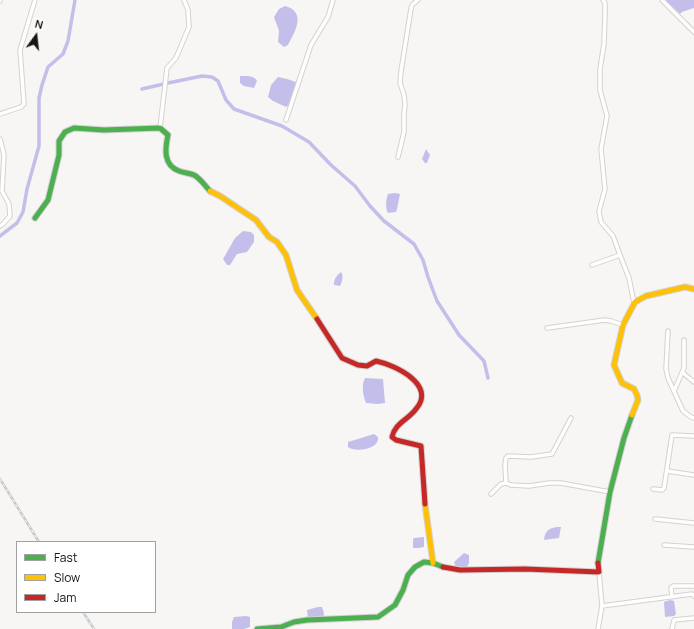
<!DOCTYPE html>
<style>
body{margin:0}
#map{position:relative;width:694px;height:629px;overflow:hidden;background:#f8f6f4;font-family:Manrope,sans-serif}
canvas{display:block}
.legend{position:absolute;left:16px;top:541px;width:140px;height:72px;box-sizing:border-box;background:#fff;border:1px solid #a2a1a1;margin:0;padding:5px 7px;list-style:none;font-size:12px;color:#161414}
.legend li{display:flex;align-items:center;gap:8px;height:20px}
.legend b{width:20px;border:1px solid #a2a1a1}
.north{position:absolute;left:16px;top:16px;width:40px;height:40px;-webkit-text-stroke:3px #fff;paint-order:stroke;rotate:15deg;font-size:11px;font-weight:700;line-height:16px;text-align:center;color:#161414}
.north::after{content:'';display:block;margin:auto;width:14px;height:18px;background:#161414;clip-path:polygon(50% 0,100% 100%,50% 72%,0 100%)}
</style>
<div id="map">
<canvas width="694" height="629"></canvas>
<ul class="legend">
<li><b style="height:5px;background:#4caf50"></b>Fast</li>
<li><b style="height:5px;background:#ffc107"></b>Slow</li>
<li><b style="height:5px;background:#c62828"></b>Jam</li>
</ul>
<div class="north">N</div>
</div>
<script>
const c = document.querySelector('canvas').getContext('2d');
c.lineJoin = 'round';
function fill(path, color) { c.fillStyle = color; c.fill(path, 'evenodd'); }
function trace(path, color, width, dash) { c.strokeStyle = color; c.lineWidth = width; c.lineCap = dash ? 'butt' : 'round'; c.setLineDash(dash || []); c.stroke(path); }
const water = new Path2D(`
 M665,0H694V8L682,12L680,14Z
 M285,6C307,12 295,32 288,45L284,47L278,42L279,31L274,17L279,9Z
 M240,76C246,76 254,75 257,81L254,88L244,86L240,83Z
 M278,77L287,79L296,82L297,84L290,104L286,107L273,101L268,97L271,85Z
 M426,149L430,155L427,163H425L422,159Z
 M395,193L400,194L397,209L396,212L388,213C385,208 386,199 388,194Z
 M243,231L251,232L254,235V242L247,252L237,254L230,265H227L223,259L235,238Z
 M341,272C344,276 342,282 340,286L334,285C334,279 336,276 341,272Z
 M365,378L383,379L385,403L378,404L366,403C363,395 361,386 365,378Z
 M374,434L378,437C380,449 355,453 348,447V442Z
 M561,527L559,538L544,540C545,529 551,527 561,527Z
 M424,537V547L419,548H413V539L414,538Z
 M464,553L469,555V563L467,567L456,568L454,562Z
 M670,600L674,601L676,614L674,616L665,617L664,602Z
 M318,607H322L324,613L323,618H308L307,610Z
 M246,616L250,617V627L244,629H232V622L234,617Z`);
const canal = new Path2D(`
 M142,89L168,83L202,76L212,77L218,81L226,100L234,109L282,126L309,142L331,165L355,186L370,206L384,221L414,244L423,260L428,277L437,301L459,335L484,361L488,378
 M0,236L17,223L23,212L27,189L39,146V98L42,85L48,67L63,54L68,41L75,0`);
const street = new Path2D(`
 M603,0L605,3V15L604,44L600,69V90L607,116L601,149L605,189L599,211L601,222L613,236L620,255L629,278L634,303
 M662,0L694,32
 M0,1V0
 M0,114L21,107L24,104L20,50L35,0
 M286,120L311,45L328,17L333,0
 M160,128L167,68L176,58L189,27L188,10L184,0
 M0,139L4,155L2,191L9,204L10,216L3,224L0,226
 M398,157L404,132V114L405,105L404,95L400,83L401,71L411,9L412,5L418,0
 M592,265L620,255
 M547,328L605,320L611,321L623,325
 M668,331L666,369L668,378L683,411L691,417L694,418
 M683,373L694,382
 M674,391L684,368V340
 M667,471L694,475
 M506,483L505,465L506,458L508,456L531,457L552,454L571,418
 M653,489L662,490L664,488L672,435L694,436
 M491,494L501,484L506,483L511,485L529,486L549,483H561L610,492
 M655,519L694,523
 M664,545L694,547
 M672,596L671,588L673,586H694
 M602,606L692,594L694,596
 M598,629L602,606L599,572
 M672,629L674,620L694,618`);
const fast = new Path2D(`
 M35,218L48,200L59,155V141L65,132L74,128L104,130L160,128L168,135C165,149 163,165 179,171C184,173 190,173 194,175C201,179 205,186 210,191
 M598,563L610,492L624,438L632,415
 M257,629L281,627L294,622L307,620L378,617L395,605L403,590L408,575L415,567L424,562L433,563L443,567`);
const slow = new Path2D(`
 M210,191L220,196L256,220L269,237L277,242L286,255L297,290L317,319
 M632,415L638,400L637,395L634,389L622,383L614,365L623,325L635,302L646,296L685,287L694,289
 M425,504L433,563`);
const jam = new Path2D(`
 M317,319L342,358L358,365L367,366L376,361C395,365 437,385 416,409C408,420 395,423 392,437L396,440L421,446L425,504
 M443,567L460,570L525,569L599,572L598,563`);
const rail = new Path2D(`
 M0,479L39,542
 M83,612L94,629`);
fill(water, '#c4bfea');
trace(canal, '#c4bfea', 3.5);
trace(street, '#d4d2d1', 5.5);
trace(fast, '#d4d2d1', 7);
trace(slow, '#d4d2d1', 7);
trace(jam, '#d4d2d1', 7);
trace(street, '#fefefd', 3.5);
trace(fast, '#4caf50', 5);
trace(slow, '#ffc107', 5);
trace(jam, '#c62828', 5);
trace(rail, '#c8c8c8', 2.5);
trace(rail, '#fff', 1, [3]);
</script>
